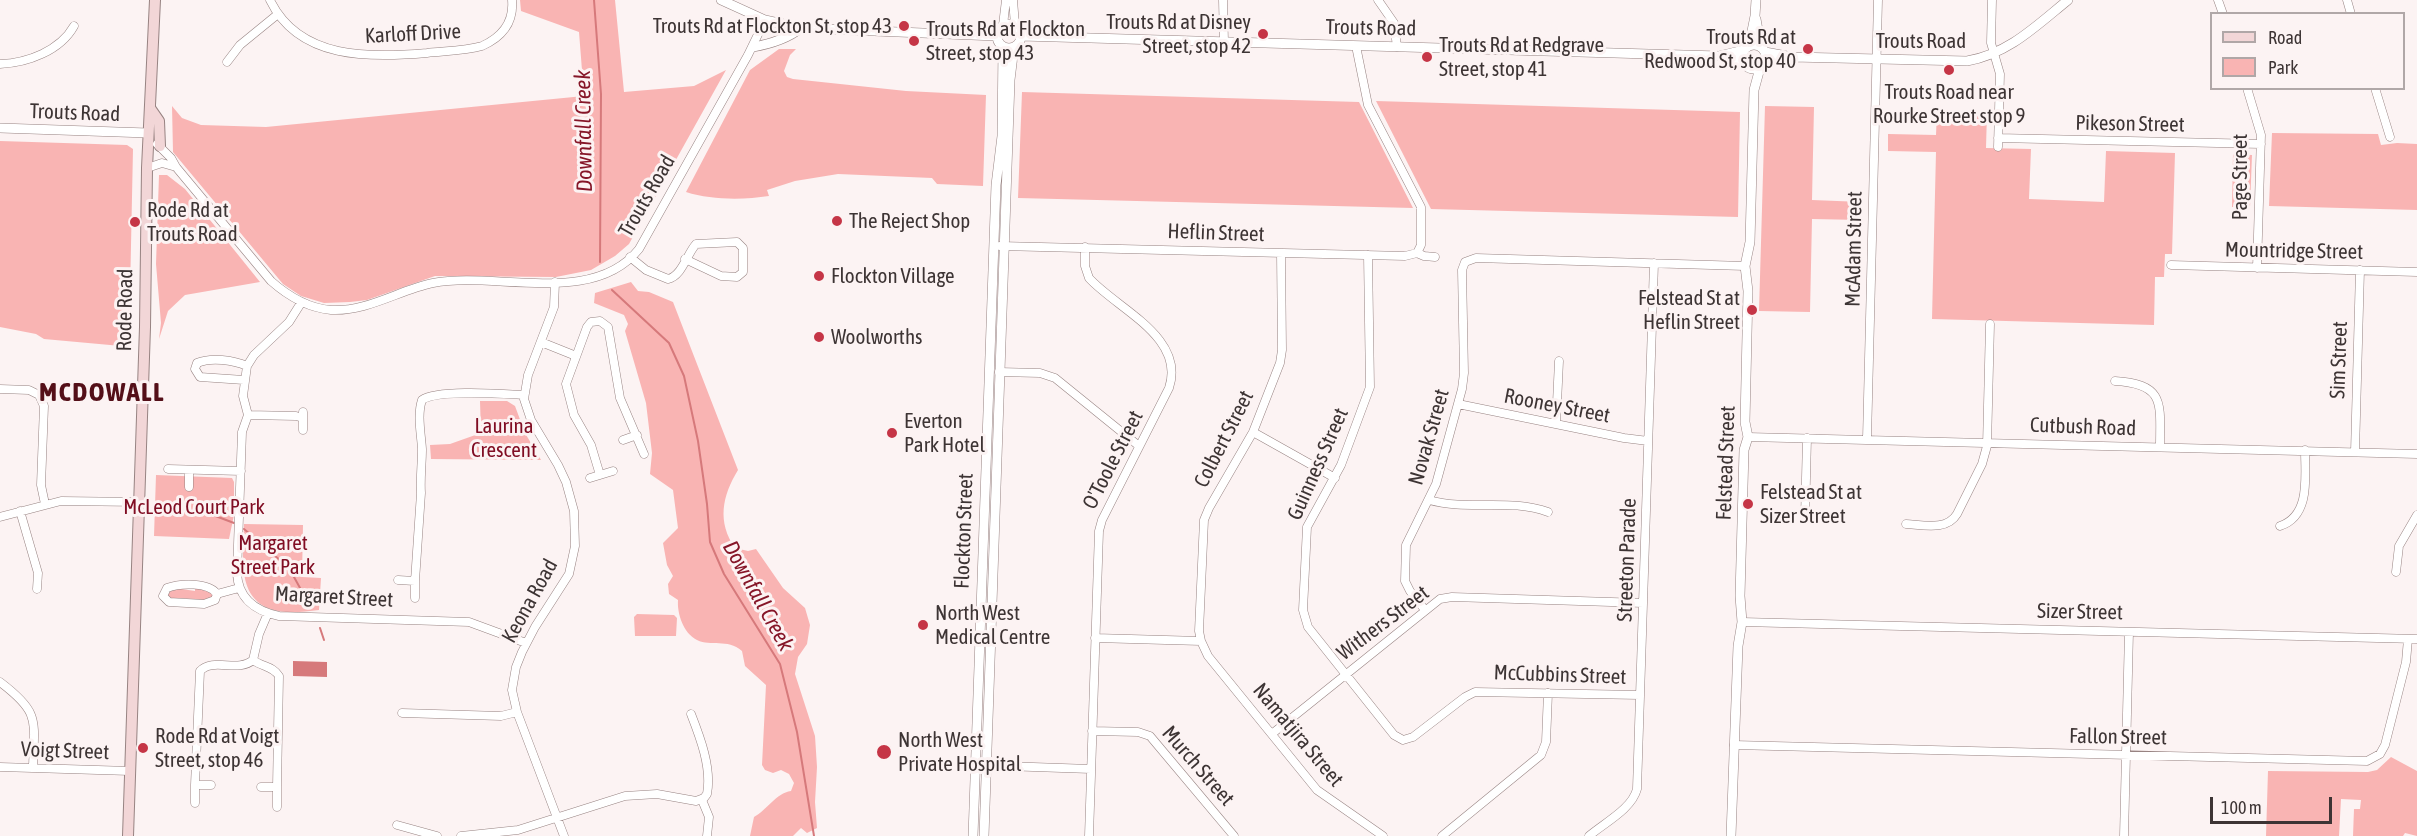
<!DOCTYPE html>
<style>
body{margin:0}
#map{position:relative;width:2417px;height:836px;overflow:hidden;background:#fcf3f3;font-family:"Asap Condensed",sans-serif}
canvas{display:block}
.legend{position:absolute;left:2210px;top:12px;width:195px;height:78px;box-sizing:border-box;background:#fcf3f3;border:2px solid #b0a7a7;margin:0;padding:8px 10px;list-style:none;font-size:18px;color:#3d3434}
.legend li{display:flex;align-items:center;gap:12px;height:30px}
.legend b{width:30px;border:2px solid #b0a7a7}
.scale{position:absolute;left:2210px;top:797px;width:122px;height:27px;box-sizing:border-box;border:3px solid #3d3434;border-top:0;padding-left:8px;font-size:18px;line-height:21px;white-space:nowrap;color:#3d3434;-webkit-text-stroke:4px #fcf3f3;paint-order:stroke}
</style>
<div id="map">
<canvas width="2417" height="836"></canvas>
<ul class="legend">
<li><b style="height:8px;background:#f2d6d7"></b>Road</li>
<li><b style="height:16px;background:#f9b4b3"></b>Park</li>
</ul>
<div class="scale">100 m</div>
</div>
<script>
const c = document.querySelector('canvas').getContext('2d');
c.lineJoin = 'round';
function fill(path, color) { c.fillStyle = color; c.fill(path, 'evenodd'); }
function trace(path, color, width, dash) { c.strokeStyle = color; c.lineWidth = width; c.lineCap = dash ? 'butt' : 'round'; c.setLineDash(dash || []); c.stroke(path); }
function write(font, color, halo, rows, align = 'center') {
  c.font = font + ' "Asap Condensed",sans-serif'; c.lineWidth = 6; c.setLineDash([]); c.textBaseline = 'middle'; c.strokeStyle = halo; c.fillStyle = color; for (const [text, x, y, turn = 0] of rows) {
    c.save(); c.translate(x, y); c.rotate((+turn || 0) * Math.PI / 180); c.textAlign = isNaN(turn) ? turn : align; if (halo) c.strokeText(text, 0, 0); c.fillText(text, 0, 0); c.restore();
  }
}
const green = new Path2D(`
 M520,0H615L624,92L694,86L726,70L629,244L615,256L591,270L556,277L435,276L367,300L350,302L324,303L301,296L283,284L173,152L172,106L182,118L201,125L266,127L584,96L579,32L521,11Z
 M779,49H796L790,55L784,71L787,77L793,79L906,91L986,95L983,186L937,184L932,178L838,174L795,181L767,190L769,196C743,200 711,200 686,192L750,70Z
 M1022,92L1359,102L1413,208L1018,198Z
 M1376,101L1740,112L1738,217L1431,209Z
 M1765,106L1814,107L1812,200L1862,202L1861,220L1812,219L1810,312L1759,311Z
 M1937,111L1987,112L1986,148L2031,149L2029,199L2104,202L2106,151L2175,153L2172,254H2165L2164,277H2155L2154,325L1932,319L1936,152L1888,151V134L1936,135Z
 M2272,133L2378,134L2381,145L2397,143L2417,144V210L2269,206Z
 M0,141L127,145L133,149L129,342L121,346L44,339L36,334L0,327Z
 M2233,154L2252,155L2250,207H2232Z
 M159,175H167L185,189L260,282L185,295L168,311L159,339L161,323L156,264Z
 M631,282L638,291L649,292L673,302L738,470C722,496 717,522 735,548L748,551L756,549L783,588L805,608L810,625L807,644L798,657L795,674L815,736L817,767L815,802L817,828L807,833L801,828L793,836H750L754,817C767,810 776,793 791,791L794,783L789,774L781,770L773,773L765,770L762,765L766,685L745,666L742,651C727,638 711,647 697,640C683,633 677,613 678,600L669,594L668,584L673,576L667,565L663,543L678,528L673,490L650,474L652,453L646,403L625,331L628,324L624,315L594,303L595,293Z
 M480,401H507L515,406L525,433L541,460L431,459L430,445L450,444L481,433Z
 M156,475L232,478L234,482V515L229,539L154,536Z
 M244,524L303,525L302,577L321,578L319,610C308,611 297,613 286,612C235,608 243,561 244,524Z
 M175,588L195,591V589H205L215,595L211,600L195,602V599L176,598L175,600L168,598V593Z
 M637,614L674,615L677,618L676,636H635L634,617Z
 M2391,757L2417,771V836L2405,833L2403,836H2353L2354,809H2360L2361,800L2341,799L2339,836H2266L2268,771L2368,772L2377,770Z`);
const water = new Path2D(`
 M293,661L327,662V677L293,676Z`);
const stream = new Path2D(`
 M594,0L601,94L600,262
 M612,290L669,343L684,376L698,441L707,504L710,542L724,574L780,664L797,732L814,836
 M157,507L205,512L234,523
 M244,529L289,568L310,606
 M320,628L324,640`);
const minor = new Path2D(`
 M270,0C299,60 370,58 427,53C445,51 465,51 482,46C502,37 514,22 512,0
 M1013,0L1015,25
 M1223,0L1224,42
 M1378,0L1394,23L1397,47
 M1992,0L1991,43L2000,74L1998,147
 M2218,0L2223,14
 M2347,0L2351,14
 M1003,25L1006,0
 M1356,46L1368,105L1421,207V245L1417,253
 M227,62L240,45L278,14
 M0,64C27,63 60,51 74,26
 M2247,88L2261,135L2257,268
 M2375,88L2390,137
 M1998,138L2261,144
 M157,144L171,158L176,167L271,281C288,296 307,308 331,310C367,312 399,290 433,283C495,271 593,307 639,249L748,55L765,20
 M147,168L162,163L176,167
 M1000,246L1405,256L1417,253
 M1085,247V266L1089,278C1117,309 1186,337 1169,388L1102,520L1099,531L1089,836
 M1281,253L1282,350L1280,363L1253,432L1209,508L1204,520L1199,631L1201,641L1208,656L1317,790L1383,836
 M1417,253L1424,256L1435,257
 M1368,255L1370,387L1341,465L1307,527L1303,610L1308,627L1394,735L1403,740L1413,737L1465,697L1475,692L1640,695
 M630,257L646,270L668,279C682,276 687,254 696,244L737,242L743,248V272L737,277L721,276L685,259
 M2171,265L2417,272
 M555,282L554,307L528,375L524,399L531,420L558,465L566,482L574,511L575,546L569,574L535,627L522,652L516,667L512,690L517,712L564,836
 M301,303L289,322L254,355L247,366L243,396L248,415L242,432L237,573C238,598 255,611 279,616L469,622L526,643
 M541,342L576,356
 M999,372L1040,373L1055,378L1139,446
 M244,380L200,377L195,369L197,363C211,357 233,360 247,366
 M2115,381C2166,384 2160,404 2160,447
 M0,389L29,390L39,395L46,388
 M39,395L44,406L41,485L45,504
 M1458,404L1624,438L1648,441
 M248,415L296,416L303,418
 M1556,424L1559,361
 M303,430V412
 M1253,432L1335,478
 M1748,437L2417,454
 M1867,439L1878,0
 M623,440L637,435
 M2355,452L2360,270
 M168,469L241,471
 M600,475L591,445L574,415L566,384L587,327L591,322L600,321L608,327L620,398L644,454
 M590,478L613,471
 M189,487V470
 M1429,500C1468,511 1511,498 1548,512
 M20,511L38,573L37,589
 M0,517L61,501L140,502
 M1805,518L1807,438
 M1906,524C1923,525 1947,531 1957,514L1982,464L1987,446L1990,324
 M2280,526C2311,516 2305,476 2305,450
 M2396,572L2399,546L2417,515
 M398,580L415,581V598
 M415,581L421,493C420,478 422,464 422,449C421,433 417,415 422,400C437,389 504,394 524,395
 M217,594C209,582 180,583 167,588L163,596L169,602L204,604L215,600L217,594L239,588
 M1425,610L1410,591L1405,581L1406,545L1436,484L1462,389L1464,373L1462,270L1465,262L1476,258L1745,266
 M268,613L259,634L253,660C262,667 273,666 279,676L277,787
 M1742,622L2417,639
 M1095,638L1201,641
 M0,682C41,713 34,720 33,768
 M402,713L501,716L517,712
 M1092,731L1138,732L1150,736L1234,836
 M1273,733L1440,599L1452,597L1643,603
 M1734,745L2367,761L2380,754L2385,745L2406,662L2408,639
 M975,765L1091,769
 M0,767L130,771
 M195,785L200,671C213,657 238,673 253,660
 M261,787H277V807
 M702,800L709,817L707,836
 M195,803V785H211
 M397,825L437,836
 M461,836L518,830L625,796L657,794L696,801L704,798L707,794C712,768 700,737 691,714
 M1442,836L1541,755L1546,742L1548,693
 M1589,836C1604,823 1632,809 1637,789L1654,263
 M2124,836L2129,632`);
const tertiary = new Path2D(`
 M721,0L765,20L801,28L996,36
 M1756,19L1761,47
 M997 36a12 12 0 1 1 24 0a12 12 0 1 1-24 0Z
 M1021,36L1719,56L1743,62
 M1742 57a12 12 0 1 1 24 0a12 12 0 1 1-24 0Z
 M1749,46L1755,16L1756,0
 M753,47C770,44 787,39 801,28
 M1765,52L1792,57L1967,61C2008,54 2036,26 2068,0
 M1719,56L1744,50
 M1765,63L1792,57
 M0,128L148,133
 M973,836L996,185L1002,136L1003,47
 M984,836L1010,80L1014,47
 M1731,836L1738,646L1742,622L1740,596L1744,450L1748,437L1745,422L1748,291L1745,266L1750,242L1754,90L1760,68`);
const secondary = new Path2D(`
 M150,108L159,121L160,146
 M128,836L145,327L147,168L155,0`);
const markers = [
 [904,26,6,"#c53546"],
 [1263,34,6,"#c53546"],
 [914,41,6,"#c53546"],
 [1808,49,6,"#c53546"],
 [1427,57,6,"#c53546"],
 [1949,70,6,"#c53546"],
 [837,221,6,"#c53546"],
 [135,222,6,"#c53546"],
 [819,276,6,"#c53546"],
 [1752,310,6,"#c53546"],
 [819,337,6,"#c53546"],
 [892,433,6,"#c53546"],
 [1748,504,6,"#c53546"],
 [923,625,6,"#c53546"],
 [143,748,6,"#c53546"],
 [884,752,8,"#c53546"]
];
const poiNames = [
 ["Trouts Rd at Disney",1251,22,"right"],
 ["Street, stop 42",1251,46,"right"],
 ["Trouts Rd at Flockton St, stop 43",892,26,"right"],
 ["Trouts Rd at Flockton",926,29],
 ["Street, stop 43",926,53],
 ["Trouts Rd at",1796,37,"right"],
 ["Redwood St, stop 40",1796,61,"right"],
 ["Trouts Rd at Redgrave",1439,45],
 ["Street, stop 41",1439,69],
 ["Trouts Road near",1949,92,"center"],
 ["Rourke Street stop 9",1949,116,"center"],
 ["Rode Rd at",147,210],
 ["Trouts Road",147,234],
 ["The Reject Shop",849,221],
 ["Flockton Village",831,276],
 ["Felstead St at",1740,298,"right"],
 ["Heflin Street",1740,322,"right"],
 ["Woolworths",831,337],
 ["Everton",904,421],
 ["Park Hotel",904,445],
 ["Felstead St at",1760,492],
 ["Sizer Street",1760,516],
 ["North West",935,613],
 ["Medical Centre",935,637],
 ["Rode Rd at Voigt",155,736],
 ["Street, stop 46",155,760],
 ["North West",898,740],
 ["Private Hospital",898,764]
];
const streetNames = [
 ["Trouts Road",1371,28,1],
 ["Karloff Drive",413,34,-3],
 ["Trouts Road",1921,41],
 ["Trouts Road",75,113,2],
 ["Pikeson Street",2130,124,1],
 ["Page Street",2240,177,-90],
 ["Trouts Road",647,196,-60],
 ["Heflin Street",1216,233,2],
 ["McAdam Street",1854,249,-89],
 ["Mountridge Street",2294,251,1],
 ["Rode Road",125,310,-89],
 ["Sim Street",2339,360,-88],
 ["Rooney Street",1557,406,11],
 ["Cutbush Road",2083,427,2],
 ["Novak Street",1429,437,-74],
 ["Colbert Street",1224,439,-63],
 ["O'Toole Street",1113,460,-63],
 ["Felstead Street",1726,463,-88],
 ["Guinness Street",1318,464,-66],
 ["Flockton Street",964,531,-88],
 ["Streeton Parade",1627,560,-88],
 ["Margaret Street",334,597,3],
 ["Keona Road",530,601,-61],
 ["Sizer Street",2080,612,1],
 ["Withers Street",1383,623,-37],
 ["McCubbins Street",1560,675,2],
 ["Namatjira Street",1298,735,50],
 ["Fallon Street",2118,737,1],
 ["Voigt Street",65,751,2],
 ["Murch Street",1198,766,49]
];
const parkNames = [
 ["Laurina",504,426],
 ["Crescent",504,450],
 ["McLeod Court Park",194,507],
 ["Margaret",273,543],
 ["Street Park",273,567]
];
const waterNames = [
 ["Downfall Creek",584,131,-91],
 ["Downfall Creek",758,596,61]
];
const districtNames = [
 ["MCDOWALL",102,392]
];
fill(green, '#f9b4b3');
fill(water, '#d6797b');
trace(stream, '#d6797b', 2);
trace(minor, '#978382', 9);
trace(tertiary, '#978382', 10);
trace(secondary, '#978382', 12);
trace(minor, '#fff', 8);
trace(tertiary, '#fff', 9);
trace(secondary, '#f2d6d7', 10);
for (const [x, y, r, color] of markers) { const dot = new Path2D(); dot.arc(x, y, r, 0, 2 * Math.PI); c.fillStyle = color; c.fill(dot); trace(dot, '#fcf3f3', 2); }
write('21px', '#3d3434', '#fcf3f3', poiNames, 'left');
write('21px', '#3d3434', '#fcf3f3', streetNames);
write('21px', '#800d23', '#fcf3f3', parkNames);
write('italic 22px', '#861628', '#fcf3f3', waterNames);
c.letterSpacing = '1.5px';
write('bold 27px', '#540f18', '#fcf3f3', districtNames);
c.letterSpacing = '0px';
</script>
